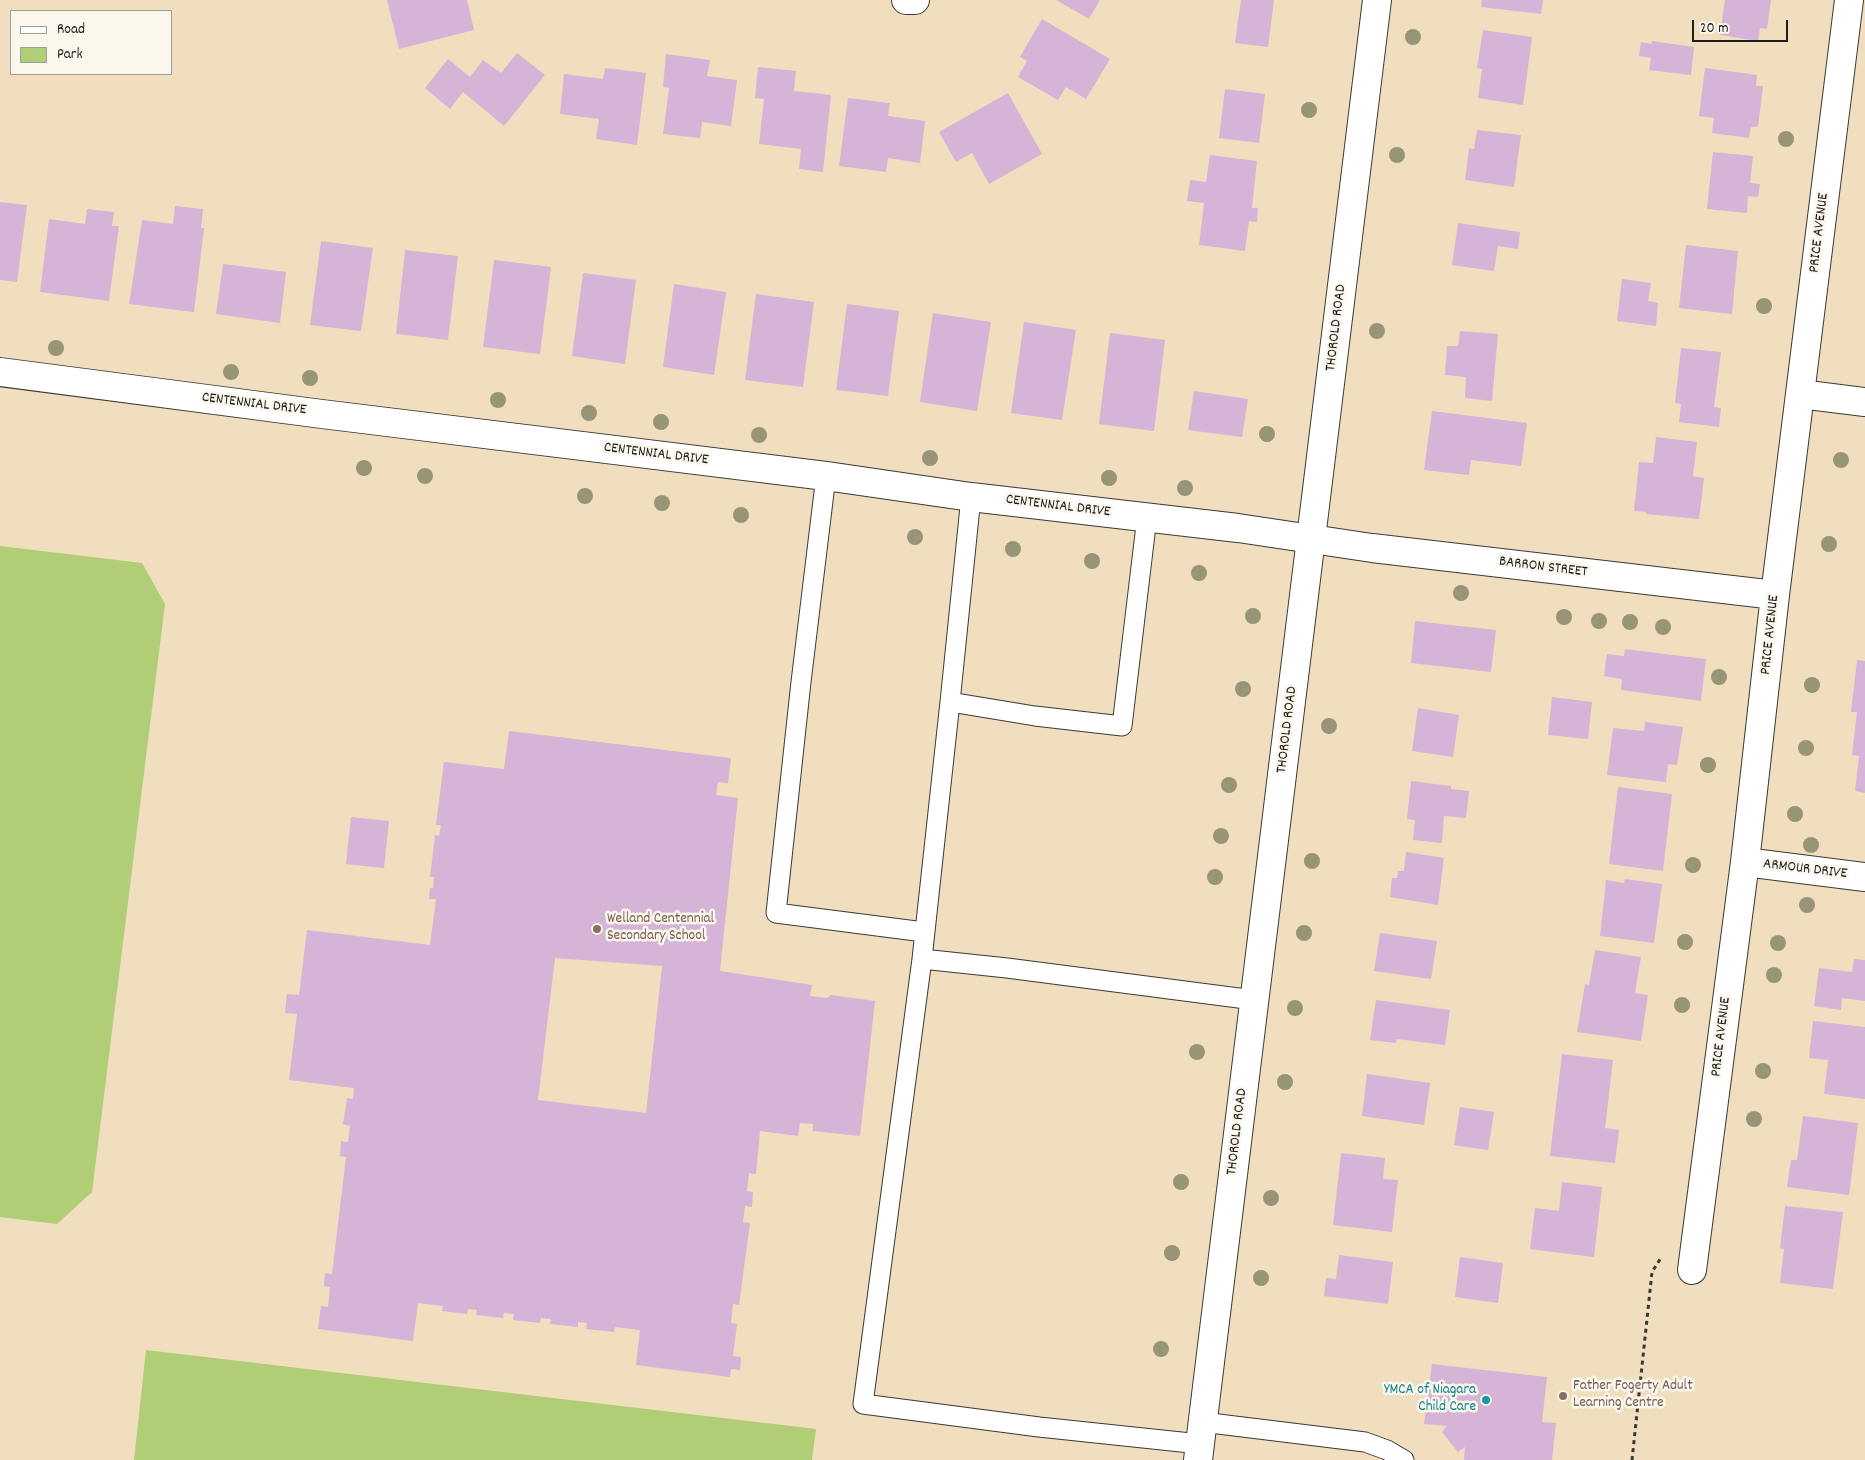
<!DOCTYPE html>
<style>
body{margin:0}
#map{position:relative;width:1865px;height:1460px;overflow:hidden;background:#f0debe;font-family:Dekko,sans-serif}
canvas{display:block}
.legend{position:absolute;left:10px;top:10px;width:162px;height:65px;box-sizing:border-box;background:#fbf7ec;border:1px solid #a29f99;margin:0;padding:6px 9px;list-style:none;font-size:15px;color:#1c1c1c}
.legend li{display:flex;align-items:center;gap:10px;height:25px}
.legend b{width:25px;border:1px solid #a29f99}
.scale{position:absolute;left:1692px;top:20px;width:96px;height:22px;box-sizing:border-box;border:2px solid #1c1c1c;border-top:0;padding-left:6px;font-size:15px;line-height:18px;white-space:nowrap;color:#1c1c1c;-webkit-text-stroke:4px #fbf7ec;paint-order:stroke}
</style>
<div id="map">
<canvas width="1865" height="1460"></canvas>
<ul class="legend">
<li><b style="height:6px;background:#fff"></b>Road</li>
<li><b style="height:14px;background:#afce75"></b>Park</li>
</ul>
<div class="scale">20 m</div>
</div>
<script>
const c = document.querySelector('canvas').getContext('2d');
c.lineJoin = 'round';
function fill(path, color) { c.fillStyle = color; c.fill(path, 'evenodd'); }
function trace(path, color, width, dash) { c.strokeStyle = color; c.lineWidth = width; c.lineCap = dash ? 'butt' : 'round'; c.setLineDash(dash || []); c.stroke(path); }
function write(font, color, halo, rows, align = 'center') {
  c.font = font + ' Dekko,sans-serif'; c.lineWidth = 5; c.setLineDash([]); c.textBaseline = 'middle'; c.strokeStyle = halo; c.fillStyle = color; for (const [text, x, y, turn = 0] of rows) {
    c.save(); c.translate(x, y); c.rotate((+turn || 0) * Math.PI / 180); c.textAlign = isNaN(turn) ? turn : align; if (halo) c.strokeText(text, 0, 0); c.fillText(text, 0, 0); c.restore();
  }
}
const green = new Path2D(`
 M0,546L142,563L165,604L92,1192L57,1224L0,1217Z
 M146,1350L816,1429L812,1460H134Z`);
const building = new Path2D(`
 M387,0H467L474,30L399,49Z
 M1056,0H1100L1089,19Z
 M1241,0H1274L1268,47L1235,43Z
 M1482,0H1543L1541,14L1481,7Z
 M1725,0H1771L1767,29L1760,28L1758,41L1720,35Z
 M1042,19L1110,59L1086,99L1066,87L1058,100L1018,77L1027,61L1020,57Z
 M1483,30L1532,37L1523,105L1478,98L1482,69L1477,68Z
 M1652,41L1694,47L1691,75L1649,70L1651,58L1639,56L1641,42L1651,44Z
 M517,53L545,75L504,126L463,92L450,109L425,88L448,59L470,77L483,60L501,73Z
 M666,54L710,60L707,76L737,80L731,126L702,122L700,138L663,134L669,88L663,87Z
 M758,67L796,71L794,91L831,95L823,172L799,169L801,149L759,144L764,99L755,98Z
 M605,68L646,73L637,145L596,139L599,119L560,114L564,74L603,79Z
 M1705,68L1757,75L1756,86H1763L1758,127H1751L1749,138L1712,133L1714,118L1699,116Z
 M1225,89L1265,94L1259,143L1219,138Z
 M1008,93L1042,154L989,184L972,153L956,162L939,132Z
 M848,98L890,103L888,116L925,121L920,163L888,158L886,172L839,166Z
 M1477,130L1521,135L1514,187L1465,180L1469,148L1474,149Z
 M1713,152L1753,156L1750,183L1760,184L1758,197L1748,196L1747,213L1707,209Z
 M1210,155L1257,161L1252,208H1258L1257,222L1249,221L1245,251L1199,245L1204,203L1187,201L1190,180L1206,182Z
 M0,202L27,205L17,282L0,280Z
 M175,206L203,209L201,228H204L194,312L129,304L142,220L173,224Z
 M87,209L114,212L112,226H119L109,301L40,292L49,219L85,224Z
 M1458,223L1520,232L1518,249L1498,246L1494,271L1452,265Z
 M321,241L373,248L361,331L310,325Z
 M1686,245L1738,251L1732,314L1679,308Z
 M405,250L458,256L448,340L396,334Z
 M494,260L551,267L540,354L483,347Z
 M223,264L286,272L280,323L216,314Z
 M583,273L636,280L625,364L572,356Z
 M1622,279L1651,283L1648,301L1658,303L1656,326L1617,321Z
 M674,284L726,292L714,375L663,367Z
 M756,294L814,302L803,387L745,380Z
 M847,304L899,311L888,396L836,390Z
 M933,313L991,322L977,411L920,402Z
 M1024,322L1076,330L1062,420L1011,413Z
 M1460,331L1498,334L1492,401L1465,398L1466,377L1445,375L1447,346H1458Z
 M1110,333L1165,340L1154,431L1099,424Z
 M1681,348L1721,352L1714,407L1721,408L1719,427L1679,422L1681,404L1675,403Z
 M1194,391L1248,399L1242,437L1188,430Z
 M1432,411L1527,423L1521,466L1471,460L1469,475L1424,470Z
 M1656,437L1697,442L1693,476L1704,478L1699,519L1646,514V512L1634,511L1639,462L1653,463Z
 M1415,621L1496,630L1491,672L1411,663Z
 M1625,649L1706,659L1701,701L1621,690L1622,679L1604,676L1607,654L1624,656Z
 M1857,660L1865,661V793L1855,791L1859,756L1852,755L1857,712H1851Z
 M1552,697L1592,702L1588,739L1548,735Z
 M1418,708L1459,715L1453,757L1412,751Z
 M1645,722L1683,727L1677,765L1668,764L1666,782L1607,775L1613,728L1644,731Z
 M509,731L731,758L728,783L718,782L716,795L738,798L720,971L812,985L810,996L827,998L831,995L875,1001L860,1136L813,1131V1124L800,1123L798,1136L760,1131L756,1174L749,1173L747,1191L753,1192L752,1207L745,1206L743,1222L750,1223L739,1305L733,1304L731,1323L737,1324L733,1356L741,1357L740,1370L731,1369L730,1377L636,1365L640,1330L615,1327L614,1332L586,1329L587,1323L578,1322V1327L550,1324L551,1319L541,1318L540,1323L513,1320L514,1314L504,1313L503,1318L476,1315L477,1310L468,1309L467,1314L442,1311L443,1306L418,1303L413,1341L318,1329L321,1306L328,1307L330,1287L324,1286L325,1273L332,1274L346,1157L340,1156L341,1141L348,1142L350,1126L343,1124L347,1098L353,1099L354,1088L289,1080L297,1014L285,1013L287,994L299,995L307,930L430,945L436,899H429L430,888H433L434,877H430L435,835L439,836L441,825H436L444,762L504,769ZM555,958L662,966L646,1113L538,1100Z
 M1411,781L1451,786V789L1469,791L1466,818L1444,816L1442,843L1413,840L1415,820L1407,819Z
 M1618,787L1672,794L1663,871L1609,864Z
 M351,817L389,821L384,868L346,864Z
 M1406,852L1444,858L1438,905L1390,897L1392,878H1397L1398,871H1404Z
 M1625,879L1662,884L1654,943L1600,936L1606,880L1624,883Z
 M1380,933L1437,941L1431,979L1374,971Z
 M1595,950L1641,957L1635,993L1648,995L1641,1041L1577,1032L1585,984L1589,985Z
 M1854,959L1865,960V1001L1842,998L1841,1010L1814,1006L1819,968L1852,972Z
 M1376,1000L1450,1010L1445,1045L1397,1039L1396,1043L1370,1040Z
 M1813,1021L1865,1027V1099L1824,1094L1828,1060L1809,1058Z
 M1562,1054L1613,1060L1605,1128L1619,1130L1615,1163L1550,1156Z
 M1367,1074L1430,1083L1424,1125L1362,1116Z
 M1460,1107L1494,1112L1488,1150L1454,1145Z
 M1803,1116L1858,1123L1849,1195L1787,1187L1791,1160H1797Z
 M1341,1153L1385,1158L1383,1179L1398,1180L1392,1232L1333,1225Z
 M1562,1182L1602,1187L1594,1257L1530,1249L1535,1208L1559,1211Z
 M1785,1206L1843,1212L1833,1289L1780,1283L1784,1249L1780,1248Z
 M1339,1255L1393,1262L1388,1304L1324,1296L1326,1278L1336,1279Z
 M1460,1257L1503,1263L1498,1303L1455,1297Z
 M1432,1364L1547,1377L1542,1422L1556,1423L1552,1460H1464L1465,1447L1458,1452L1442,1432L1447,1426L1424,1424Z`);
const path = new Path2D(`
 M1632,1460L1652,1272L1662,1256`);
const lane = new Path2D(`
 M826,476L801,682L776,913L924,932
 M971,497L950,702L922,959L863,1404L1039,1427L1200,1444
 M950,702L1035,716L1122,726L1147,517
 M922,959L1007,968L1254,1000
 M1202,1422L1365,1442L1387,1450L1404,1460`);
const street = new Path2D(`
 M906,0H915
 M0,372L322,414L826,476L971,497L1238,528L1372,548L1775,595
 M1800,394L1865,402
 M1745,862L1865,877
 M1692,1270L1745,862L1775,595L1849,0`);
const secondary = new Path2D(`
 M1198,1460L1377,0`);
const trees = [
 [1413,37],
 [1309,110],
 [1786,139],
 [1397,155],
 [1764,306],
 [1377,331],
 [56,348],
 [231,372],
 [310,378],
 [498,400],
 [589,413],
 [661,422],
 [1267,434],
 [759,435],
 [930,458],
 [1841,460],
 [364,468],
 [425,476],
 [1109,478],
 [1185,488],
 [585,496],
 [662,503],
 [741,515],
 [915,537],
 [1829,544],
 [1013,549],
 [1092,561],
 [1199,573],
 [1461,593],
 [1253,616],
 [1564,617],
 [1599,621],
 [1630,622],
 [1663,627],
 [1719,677],
 [1812,685],
 [1243,689],
 [1329,726],
 [1806,748],
 [1708,765],
 [1229,785],
 [1795,814],
 [1221,836],
 [1811,845],
 [1312,861],
 [1693,865],
 [1215,877],
 [1807,905],
 [1304,933],
 [1685,942],
 [1778,943],
 [1774,975],
 [1682,1005],
 [1295,1008],
 [1197,1052],
 [1763,1071],
 [1285,1082],
 [1754,1119],
 [1181,1182],
 [1271,1198],
 [1172,1253],
 [1261,1278],
 [1161,1349]
];
const markers = [
 [597,929,5,"#8d6e63"],
 [1563,1396,5,"#8d6e63"],
 [1486,1400,5,"#0f9aa8"]
];
const streetNames = [
 ["PRICE AVENUE",1820,233,-83],
 ["THOROLD ROAD",1337,328,-83],
 ["CENTENNIAL DRIVE",254,405,7],
 ["CENTENNIAL DRIVE",656,455,7],
 ["CENTENNIAL DRIVE",1058,507,7],
 ["BARRON STREET",1543,568,7],
 ["PRICE AVENUE",1771,635,-84],
 ["THOROLD ROAD",1288,730,-83],
 ["ARMOUR DRIVE",1805,870,7],
 ["PRICE AVENUE",1722,1037,-83],
 ["THOROLD ROAD",1238,1132,-83]
];
const educationNames = [
 ["Welland Centennial",607,920],
 ["Secondary School",607,937],
 ["Father Fogerty Adult",1573,1387],
 ["Learning Centre",1573,1404]
];
const cultureNames = [
 ["YMCA of Niagara",1476,1391],
 ["Child Care",1476,1408]
];
fill(green, '#afce75');
fill(building, '#d6b4d8');
trace(lane, '#3c3934', 21);
trace(street, '#3c3934', 30);
trace(secondary, '#3c3934', 30);
trace(path, '#3c3934', 3, [4, 4]);
trace(lane, '#fff', 19);
trace(street, '#fff', 28);
trace(secondary, '#fff', 28);
c.fillStyle = '#979576';
for (const [x, y] of trees) { c.beginPath(); c.arc(x, y, 8, 0, 2 * Math.PI); c.fill(); }
for (const [x, y, r, color] of markers) { const dot = new Path2D(); dot.arc(x, y, r, 0, 2 * Math.PI); c.fillStyle = color; c.fill(dot); trace(dot, '#fbf7ec', 2); }
write('15px', '#1c1c1c', '#fbf7ec', streetNames);
write('15px', '#785e54', '#fbf7ec', educationNames, 'left');
write('15px', '#0d838f', '#fbf7ec', cultureNames, 'right');
</script>
